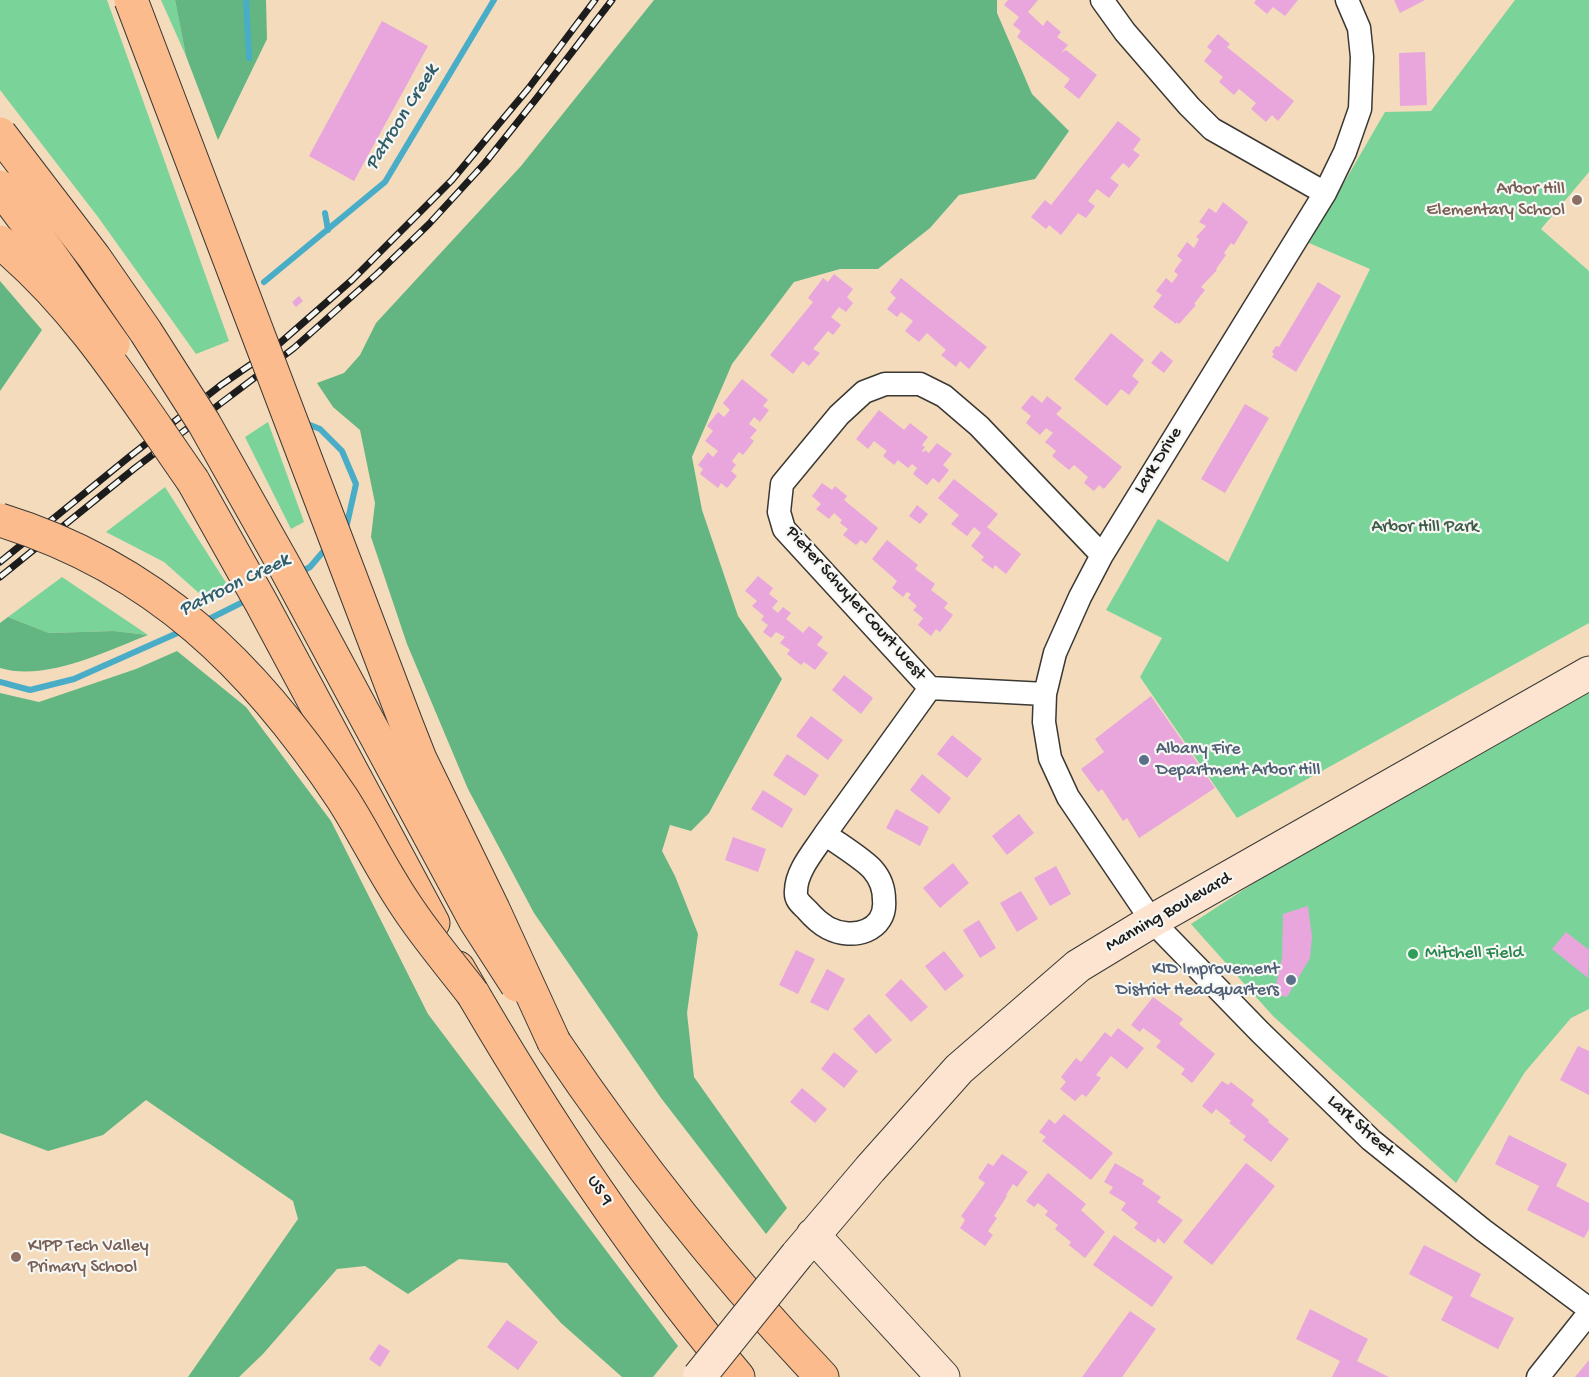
<!DOCTYPE html>
<style>
body{margin:0}
canvas{display:block;background:#f3dbbc}
</style>
<canvas width="1589" height="1377"></canvas>
<script>
const c = document.querySelector('canvas').getContext('2d');
c.lineJoin = 'round';
function fill(path, color) { c.fillStyle = color; c.fill(path, 'evenodd'); }
function trace(path, color, width, dash) { c.strokeStyle = color; c.lineWidth = width; c.lineCap = dash ? 'butt' : 'round'; c.setLineDash(dash || []); c.stroke(path); }
function write(font, color, halo, rows, align = 'center') {
  c.font = font + ' "Gochi Hand",sans-serif'; c.lineWidth = 4.5; c.setLineDash([]); c.textBaseline = 'middle'; c.strokeStyle = halo; c.fillStyle = color; for (const [text, x, y, turn = 0] of rows) {
    c.save(); c.translate(x, y); c.rotate((+turn || 0) * Math.PI / 180); c.textAlign = isNaN(turn) ? turn : align; if (halo) c.strokeText(text, 0, 0); c.fillText(text, 0, 0); c.restore();
  }
}
const green = new Path2D(`
 M0,0H107L229,341L196,354L98,217L0,90Z
 M161,0H175L186,56Z
 M1515,0H1589V172L1541,229L1589,271V623L1237,818L1140,677L1162,638L1106,610L1158,519L1228,562L1370,269L1309,243L1385,112L1431,111Z
 M268,422L304,522L291,529L245,437Z
 M165,487L232,592L209,602L164,562L106,532Z
 M62,577L148,635L114,631L49,633L8,617Z
 M1589,690V1009L1571,1018L1525,1072L1456,1183L1273,1016L1191,924L1274,870Z`);
const forest = new Path2D(`
 M175,0H266L267,39L218,140L186,56Z
 M654,0H997V13L1032,94L1069,131L1035,179L959,195L930,228L878,269H840L794,282L732,364L692,457L702,510L738,616L782,679L709,813L691,831L670,825L662,851L675,876L698,934L687,1013L694,1077L787,1208L766,1234L661,1098L534,913L468,789L407,644L371,537L375,503L360,430L333,407L317,383L344,373L360,355L376,323L521,166Z
 M0,281L42,330L0,391Z
 M8,617L49,633L114,631L148,635C107,651 45,682 0,668V623Z
 M177,651L246,707L331,821L428,1014L678,1346L653,1377H622L561,1323L507,1263L459,1259L408,1294L365,1266L337,1269L263,1354L239,1377H188L298,1219L293,1201L146,1100L103,1135L48,1151L0,1133V693L39,702L136,669Z`);
const stream = new Path2D(`
 M246,0L249,58
 M325,213L328,230
 M264,282L385,182L494,0
 M305,423L320,429L342,451L356,484L347,524L342,529
 M299,573L310,567L328,546
 M205,621L247,600
 M0,682L30,690L74,679L182,631`);
const building = new Path2D(`
 M1008,0H1038L1028,12L1043,26L1047,20L1061,32L1057,37L1068,45L1061,53L1066,50L1097,75L1079,99L1064,87L1070,79L1017,37L1021,31L1013,25L1019,17L1004,5Z
 M1256,0H1298L1285,16L1273,7L1267,14L1254,3Z
 M1394,0H1425L1400,13Z
 M382,21L428,46L354,181L309,156Z
 M1218,34L1230,44L1227,47L1294,101L1278,121L1272,115L1266,122L1251,109L1256,103L1239,89L1234,95L1219,82L1223,77L1204,61L1212,51L1207,47Z
 M1425,52L1427,105L1400,106L1399,53Z
 M1118,121L1141,139L1133,150L1140,155L1129,168L1123,163L1110,178L1119,185L1109,198L1097,189L1088,201L1095,206L1086,218L1078,213L1061,235L1049,225L1046,229L1031,217L1045,200L1051,205Z
 M1223,202L1248,222L1234,245L1231,243L1224,253L1226,255L1216,269L1217,270L1201,287L1205,290L1194,304L1196,305L1179,324L1177,322L1176,324L1153,307L1162,295L1156,291L1166,278L1172,283L1178,275L1174,271L1182,260L1177,256L1187,242L1194,248L1199,239L1196,237L1206,226L1199,222L1209,208L1216,213Z
 M834,274L853,289L847,297L853,303L846,312L839,307L831,317L841,325L833,335L828,331L813,349L820,353L809,366L803,361L793,374L770,355L813,302L808,298L823,278L828,282Z
 M901,278L987,347L969,369L960,361L956,367L941,355L946,350L927,333L919,342L905,331L913,321L901,312L897,317L887,309L896,298L890,292Z
 M1318,282L1341,296L1296,372L1272,357L1274,354L1272,352L1276,346L1279,347Z
 M299,296L303,301L296,307L292,302Z
 M1111,333L1144,360L1132,376L1139,382L1129,395L1121,389L1107,406L1074,379Z
 M1161,351L1173,361L1164,373L1151,363Z
 M742,379L768,400L763,406L769,410L760,422L754,417L749,424L757,430L750,438L754,441L743,455L739,452L732,461L736,465L731,471L737,476L727,488L721,483L718,488L700,474L703,469L698,465L708,452L713,457L718,451L705,441L713,431L707,426L718,412L724,417L730,410L723,403Z
 M1032,395L1042,403L1047,396L1062,408L1056,414L1122,467L1104,489L1099,485L1094,491L1084,483L1088,477L1074,465L1069,470L1052,456L1056,451L1045,442L1053,433L1046,428L1040,435L1026,423L1031,416L1021,408Z
 M1245,404L1269,418L1225,493L1201,479Z
 M879,410L904,430L910,423L928,437L922,445L925,447L922,451L924,452L925,450L929,453L937,443L952,454L943,465L949,470L939,483L933,478L927,485L913,474L917,468L912,464L908,468L898,460L894,465L883,456L887,451L874,441L868,449L856,439Z
 M954,479L998,514L987,527L1021,554L1006,574L995,565L993,569L981,560L984,557L971,546L981,533L974,527L967,536L951,524L959,515L938,498Z
 M822,483L832,490L835,486L847,496L844,500L878,528L866,544L861,540L856,545L843,535L848,529L840,523L842,520L834,513L829,519L816,509L821,504L812,496Z
 M917,505L928,514L920,524L909,516Z
 M887,540L918,565L915,569L935,584L931,590L948,603L944,608L953,615L940,632L936,629L931,636L918,625L923,618L913,610L917,606L908,598L911,594L907,592L903,597L892,588L897,581L872,559Z
 M758,576L773,588L769,594L778,601L772,608L778,613L783,607L791,613L786,619L803,633L809,626L823,637L817,645L828,653L815,670L804,662L801,665L787,654L790,650L780,643L785,637L776,632L771,638L763,632L768,625L761,620L764,616L752,606L757,601L745,591Z
 M844,675L873,698L861,714L832,690Z
 M1151,696L1215,788L1139,838L1127,818L1123,821L1102,789L1098,792L1081,769L1104,752L1095,739Z
 M811,716L843,740L828,760L796,736Z
 M952,735L982,759L967,778L937,754Z
 M787,754L819,775L805,796L773,775Z
 M922,774L951,798L939,814L910,790Z
 M763,790L793,809L782,828L751,809Z
 M896,809L929,827L920,846L886,828Z
 M1019,814L1034,833L1007,855L992,836Z
 M733,837L766,849L758,872L725,860Z
 M953,863L969,883L940,908L923,888Z
 M1056,866L1071,894L1050,906L1034,878Z
 M1021,891L1038,919L1017,932L1000,903Z
 M1308,906L1312,937L1310,958L1287,997L1274,994L1282,958L1283,914Z
 M979,920L996,948L980,958L963,930Z
 M1566,932L1589,950L1588,978L1552,949Z
 M796,950L815,959L798,994L779,985Z
 M944,951L964,976L945,991L925,966Z
 M827,969L845,979L828,1011L810,1002Z
 M901,979L928,1007L911,1022L885,995Z
 M1153,997L1183,1019L1179,1024L1215,1054L1192,1083L1181,1074L1185,1069L1156,1047L1161,1041L1143,1028L1140,1032L1131,1025Z
 M869,1014L892,1040L876,1054L853,1029Z
 M1118,1028L1144,1048L1127,1069L1111,1056L1096,1075L1101,1078L1086,1097L1082,1094L1075,1101L1060,1089L1066,1082L1061,1077L1076,1058L1081,1062L1105,1032L1111,1037Z
 M1578,1046L1589,1051V1095L1560,1080Z
 M834,1052L858,1071L844,1088L821,1069Z
 M1222,1081L1228,1085L1231,1082L1254,1100L1251,1105L1269,1120L1268,1122L1289,1139L1271,1162L1243,1140L1246,1136L1229,1123L1231,1121L1216,1109L1212,1114L1202,1106Z
 M802,1088L827,1109L815,1123L790,1102Z
 M1064,1114L1113,1153L1091,1180L1042,1141L1046,1137L1039,1132L1049,1119L1055,1124Z
 M1509,1135L1567,1164L1556,1186L1589,1203V1229L1584,1238L1527,1210L1539,1186L1495,1164Z
 M1002,1154L1028,1172L1017,1187L1013,1184L1006,1195L1007,1196L994,1216L997,1218L988,1231L993,1235L985,1246L960,1228L965,1220L961,1216L985,1183L978,1178L988,1163L993,1166Z
 M1115,1163L1144,1180L1142,1184L1161,1197L1157,1202L1183,1220L1164,1244L1158,1238L1155,1243L1134,1228L1138,1223L1121,1210L1126,1203L1109,1193L1113,1187L1104,1182Z
 M1246,1163L1275,1186L1212,1265L1183,1242Z
 M1048,1173L1086,1204L1081,1210L1105,1232L1085,1258L1069,1245L1071,1242L1055,1229L1058,1225L1045,1215L1048,1211L1038,1203L1034,1207L1026,1201Z
 M1114,1235L1173,1277L1152,1307L1093,1265Z
 M1424,1245L1481,1274L1470,1296L1514,1318L1498,1349L1441,1320L1453,1297L1409,1274Z
 M1310,1309L1368,1339L1357,1361L1389,1377H1332L1340,1361L1296,1339Z
 M1130,1311L1156,1329L1122,1377H1082Z
 M507,1320L538,1342L518,1370L487,1347Z
 M379,1344L390,1351L380,1367L369,1359Z
 M1589,1360V1377H1575Z`);
const street = new Path2D(`
 M1102,0L1125,32L1189,106L1212,129L1325,193
 M1347,0L1359,28L1362,57L1360,109L1345,152L1325,193L1102,555L1080,597L1055,653L1045,694L1044,722L1050,758L1068,797L1152,921L1260,1032L1371,1140L1483,1230L1589,1309
 M1045,694L930,688L784,529L779,512L782,484L839,415L864,392L885,384H920L944,396L979,426L1102,555
 M825,834C837,843 865,860 873,870C880,878 884,889 884,900C887,931 853,941 828,928C821,924 813,917 807,910C801,904 795,900 796,891C796,871 814,851 825,834Z
 M825,834L930,688
 M1538,1377L1589,1313`);
const secondary = new Path2D(`
 M813,1235L943,1377
 M797,1255L870,1169L959,1069L1078,966L1152,921L1589,673`);
const primary = new Path2D(`
 M193,481L262,604L433,923
 M458,968C540,1111 632,1251 738,1377
 M554,1042C634,1161 723,1273 822,1377`);
const rail = new Path2D(`
 M0,562L129,457L221,385L272,350L352,280L452,180L528,89L595,0
 M0,577L135,468L294,348L377,274L429,224L485,163L536,99L612,0`);
const secondaryBridge = new Path2D(`
 M699,1377L797,1255`);
const primaryBridge = new Path2D(`
 M0,134L94,257L146,332L204,423L285,567L475,920L517,985
 M0,187L47,250L113,344`);
const highwayBridge = new Path2D(`
 M131,0L407,726L420,759L493,909L554,1042
 M0,242C80,308 134,397 193,481
 M0,520C155,568 254,666 342,798C364,832 382,870 405,904C425,935 450,964 473,994`);
const markers = [
 [1577,200,6,"#8d6e63"],
 [1144,760,6,"#5c6f8a"],
 [1413,954,6,"#2e9e5b"],
 [1291,980,6,"#5c6f8a"],
 [16,1257,6,"#8d6e63"]
];
const educationNames = [
 ["Arbor Hill",1565,190],
 ["Elementary School",1565,211],
 ["KIPP Tech Valley",28,1247,"left"],
 ["Primary School",28,1268,"left"]
];
const streetNames = [
 ["Lark Drive",1159,461,-58],
 ["Pieter Schuyler Court West",855,604,48],
 ["Manning Boulevard",1169,913,-30],
 ["Lark Street",1360,1127,42],
 ["US 9",599,1191,56]
];
const parkNames = [
 ["Arbor Hill Park",1425,528]
];
const serviceNames = [
 ["Albany Fire",1156,750],
 ["Department Arbor Hill",1156,771],
 ["KID Improvement",1279,970,"right"],
 ["District Headquarters",1279,991,"right"]
];
const leisureNames = [
 ["Mitchell Field",1425,954]
];
const waterNames = [
 ["Patroon Creek",403,118,-58],
 ["Patroon Creek",235,586,-26]
];
fill(green, '#7ad49a');
fill(forest, '#63b682');
trace(stream, '#49adc8', 6);
fill(building, '#e8a6dd');
trace(street, '#3c3934', 25);
trace(secondary, '#3c3934', 35);
trace(primary, '#3c3934', 35);
trace(street, '#fff', 22);
trace(secondary, '#fde4d1', 33);
trace(primary, '#fbbb8d', 33);
trace(rail, '#1c1c1c', 7);
trace(rail, '#f6f6f2', 4.5, [14]);
trace(secondaryBridge, '#3c3934', 35, []);
trace(primaryBridge, '#3c3934', 35, []);
trace(highwayBridge, '#3c3934', 35, []);
trace(secondaryBridge, '#fde4d1', 33);
trace(primaryBridge, '#fbbb8d', 33);
trace(highwayBridge, '#fbbb8d', 33);
for (const [x, y, r, color] of markers) { const dot = new Path2D(); dot.arc(x, y, r, 0, 2 * Math.PI); c.fillStyle = color; c.fill(dot); trace(dot, '#f6f6f2', 2); }
write('18px', '#785e54', '#f6f6f2', educationNames, 'right');
write('18px', '#1c1c1c', '#f6f6f2', streetNames);
write('18px', '#3d5c48', '#f6f6f2', parkNames);
write('18px', '#4e5e75', '#f6f6f2', serviceNames, 'left');
write('18px', '#27864d', '#f6f6f2', leisureNames, 'left');
write('italic 20px', '#305d69', '#f6f6f2', waterNames);
</script>
